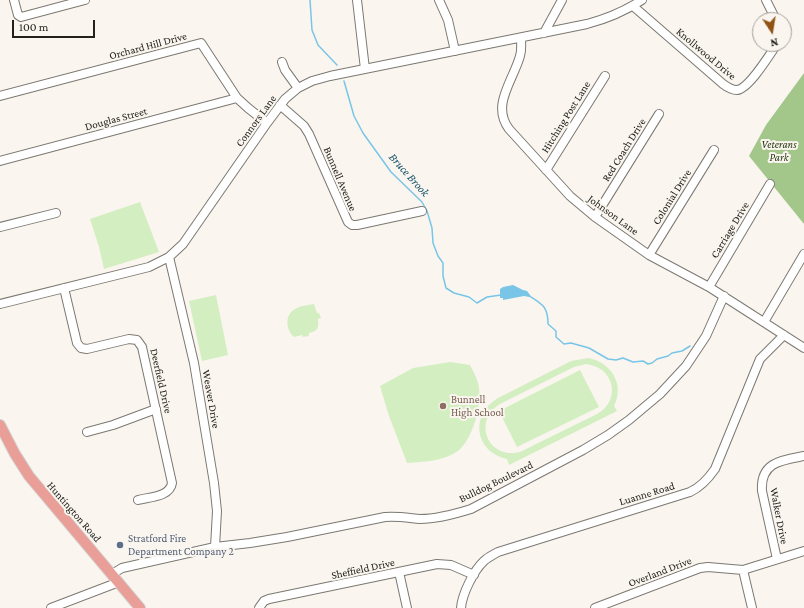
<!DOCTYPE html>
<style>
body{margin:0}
#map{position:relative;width:804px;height:608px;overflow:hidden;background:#faf6ef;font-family:"Crimson Pro",serif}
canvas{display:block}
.north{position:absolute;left:752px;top:12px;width:40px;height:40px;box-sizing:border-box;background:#faf6ef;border:1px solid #a4a19b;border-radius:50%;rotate:168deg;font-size:11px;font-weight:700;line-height:16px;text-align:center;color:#22211e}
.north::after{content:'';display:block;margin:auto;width:14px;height:18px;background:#905314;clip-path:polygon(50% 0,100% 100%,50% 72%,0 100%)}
.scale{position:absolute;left:12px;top:20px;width:83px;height:18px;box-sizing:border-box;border:2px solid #22211e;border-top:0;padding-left:5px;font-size:12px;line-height:14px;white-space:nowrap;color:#22211e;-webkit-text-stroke:3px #faf6ef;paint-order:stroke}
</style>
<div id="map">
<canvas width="804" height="608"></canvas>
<div class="north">N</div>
<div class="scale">100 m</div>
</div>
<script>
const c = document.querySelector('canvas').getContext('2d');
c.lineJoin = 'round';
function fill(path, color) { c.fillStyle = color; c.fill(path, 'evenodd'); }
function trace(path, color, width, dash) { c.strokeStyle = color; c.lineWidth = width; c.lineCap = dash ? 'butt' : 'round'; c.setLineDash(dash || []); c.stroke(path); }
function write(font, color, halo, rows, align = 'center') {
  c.font = font + ' "Crimson Pro",serif'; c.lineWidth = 4; c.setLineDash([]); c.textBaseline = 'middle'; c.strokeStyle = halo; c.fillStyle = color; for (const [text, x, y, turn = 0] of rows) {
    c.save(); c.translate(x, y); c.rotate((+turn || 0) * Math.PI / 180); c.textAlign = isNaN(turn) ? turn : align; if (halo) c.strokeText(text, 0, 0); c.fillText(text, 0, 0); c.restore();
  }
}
const green = new Path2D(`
 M140,202L159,252L104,269L99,247L90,219Z
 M216,295L228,355L202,361L189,301Z
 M314,304L317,313H319L321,318L318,319C319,328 318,331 309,333V336L303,337L302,335L294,337C286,330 284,315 295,309C300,306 308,305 314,304Z
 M588,358C611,362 625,384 614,406L617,411L509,465L507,459C475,452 469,415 498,398L571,361ZM586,364C614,367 622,400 597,414L520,452C488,460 472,421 500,404L574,367Z
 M450,362L470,365C474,373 478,380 479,388C482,406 472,440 458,451C444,461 423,462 407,463L389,416L380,386L413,368Z
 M580,370L599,407L517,447L499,411Z`);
const forest = new Path2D(`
 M804,73V224L749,156L766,125Z`);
const water = new Path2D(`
 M513,285L523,290L527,291L530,295L529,297L524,296L503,300V298H500V289L503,287Z`);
const stream = new Path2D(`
 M310,0L312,30L318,45L337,65
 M344,81L354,116L363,133L391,172L422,202L427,211L432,228L433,243L438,256L443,263V276L446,288L454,293L469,297L477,303L487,297L501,295
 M528,295C542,304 548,306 548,324L556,331V337L564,344L571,343L589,348L608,359L616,360L623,358L633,362L643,361L648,364L652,363L657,359L668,356L672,353L682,351L690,346`);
const minor = new Path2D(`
 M14,0L18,15L21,17L85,0
 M357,0L365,69
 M439,0L448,20L455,51
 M766,0L776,20
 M633,6L723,84C727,87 731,90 737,90C749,89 770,54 777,44
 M544,33L562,0
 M521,38C521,44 522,50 520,56C513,81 491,105 509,129L570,196L595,217L649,255L709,287L804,348
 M282,62L285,70L298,88
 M0,96L201,43L237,98L248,108L267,123
 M280,105L304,126L309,134L348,222L352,225H357L422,211
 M0,161L237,98
 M546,170L605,76
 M595,217L659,114
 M0,227L56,213
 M649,255L714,150
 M169,257L194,363L214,483L217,511L215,547
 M709,287L770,184
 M64,288L77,343L81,348L87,349L129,339L137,340L142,347L172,483C170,497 149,497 138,500
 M0,304L149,267L169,257L183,244L267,123L285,99L298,88L312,81L330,76L587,24C606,19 625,11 642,0
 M764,322L804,254
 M87,432L113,425L156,409
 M777,559L762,491C760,462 782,460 804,456
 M743,570L752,608
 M399,572L407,608
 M112,574L122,568L215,547L250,543L287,537L385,517C397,516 409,518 420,519C438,519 455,514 471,509L583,450L608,435L629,420L660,394L686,366L706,336L724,296
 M51,608L119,582
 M259,608L264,601L269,599L437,564L451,565L474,575
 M461,608C462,594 474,570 484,561C488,557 493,555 498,552L690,492C701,487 708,479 715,469L760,359L784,335
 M595,608L700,568L708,567L743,570L804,551`);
const major = new Path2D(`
 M0,425L15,454L29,476L140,608`);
const markers = [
 [443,406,4,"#8d6e63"],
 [120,545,4,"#5c6f8a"]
];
const streetNames = [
 ["Orchard Hill Drive",148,46,-15],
 ["Knollwood Drive",706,54,40],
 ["Hitching Post Lane",566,117,-58],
 ["Douglas Street",116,119,-15],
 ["Connors Lane",256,121,-54],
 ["Red Coach Drive",624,150,-58],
 ["Bunnell Avenue",340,179,67],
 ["Colonial Drive",672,197,-58],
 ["Johnson Lane",613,215,36],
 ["Carriage Drive",730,230,-59],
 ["Deerfield Drive",161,381,77],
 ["Weaver Drive",211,399,80],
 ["Bulldog Boulevard",496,482,-26],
 ["Luanne Road",647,494,-17],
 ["Huntington Road",74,512,49],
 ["Walker Drive",779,516,79],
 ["Sheffield Drive",363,569,-12],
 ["Overland Drive",660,572,-21]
];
const parkNames = [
 ["Veterans",779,145],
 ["Park",779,158]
];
const educationNames = [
 ["Bunnell",451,400],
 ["High School",451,413]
];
const serviceNames = [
 ["Stratford Fire",128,539],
 ["Department Company 2",128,552]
];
const waterNames = [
 ["Bruce Brook",409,175,48]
];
fill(green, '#d3eec1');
fill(forest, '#a3c68a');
fill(water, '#79c5e7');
trace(stream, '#79c5e7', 1.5);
trace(minor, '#7c7872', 10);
trace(major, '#d3d3d2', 12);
trace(minor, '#fff', 8);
trace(major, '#e99e98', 10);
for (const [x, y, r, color] of markers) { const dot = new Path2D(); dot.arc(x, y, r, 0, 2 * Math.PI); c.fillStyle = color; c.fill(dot); trace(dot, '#faf6ef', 1.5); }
write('11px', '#22211e', '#faf6ef', streetNames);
write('italic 11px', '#243a10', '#faf6ef', parkNames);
write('11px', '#785e54', '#faf6ef', educationNames, 'left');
write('11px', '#4e5e75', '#faf6ef', serviceNames, 'left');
write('italic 12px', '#0e4d65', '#faf6ef', waterNames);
</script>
